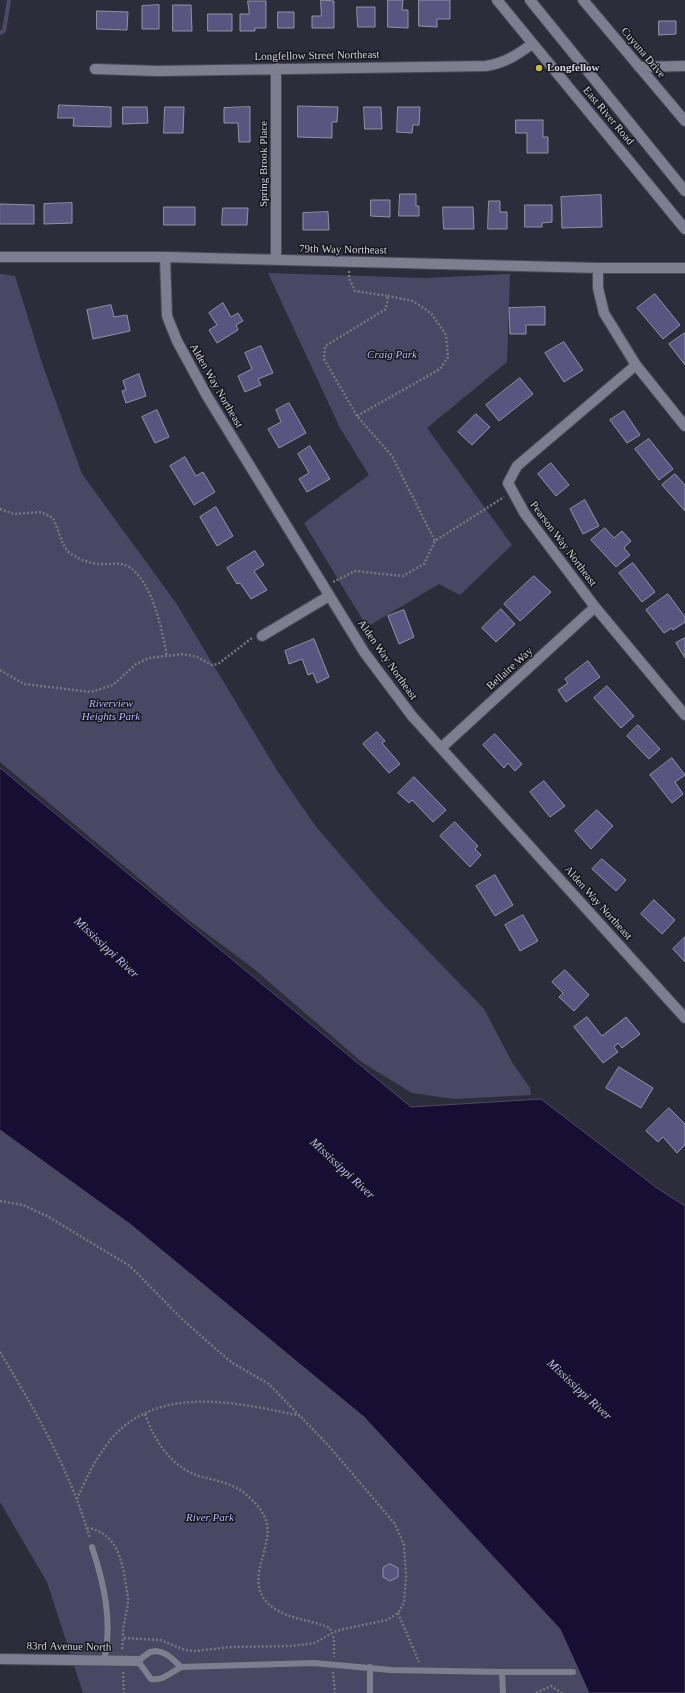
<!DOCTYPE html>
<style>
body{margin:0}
canvas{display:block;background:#2d2c3b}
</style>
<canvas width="685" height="1693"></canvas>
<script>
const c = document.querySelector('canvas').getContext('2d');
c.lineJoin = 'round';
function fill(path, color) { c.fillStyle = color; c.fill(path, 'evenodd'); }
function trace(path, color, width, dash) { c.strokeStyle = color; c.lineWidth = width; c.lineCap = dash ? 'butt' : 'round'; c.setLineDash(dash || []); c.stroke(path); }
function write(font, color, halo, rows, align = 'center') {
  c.font = font + ' Georgia,serif'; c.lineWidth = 3; c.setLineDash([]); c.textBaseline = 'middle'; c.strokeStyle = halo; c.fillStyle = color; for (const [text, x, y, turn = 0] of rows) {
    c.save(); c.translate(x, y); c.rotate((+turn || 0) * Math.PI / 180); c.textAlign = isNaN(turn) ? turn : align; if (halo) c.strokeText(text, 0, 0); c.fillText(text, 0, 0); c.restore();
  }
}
const green = new Path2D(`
 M268,273L425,278L510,274L507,362L427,428L512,545L460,595L439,584L367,627L304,523L369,475L340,428Z
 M0,274L15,276L43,366L82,474L176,603L278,772L317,828L382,903L484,1009L513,1064L530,1088L531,1095L454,1099L412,1093L363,1063L253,968L190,921L0,762Z
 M0,1130L130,1224L364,1417L560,1629L589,1693H83L47,1582L0,1502Z`);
const water = new Path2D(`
 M0,768L411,1107L541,1099L657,1188L685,1206V1693H589L560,1629L364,1417L130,1224L0,1130Z`);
const stream = new Path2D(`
 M0,33L4,31L9,0`);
const building = new Path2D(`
 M321,0L334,1V28H312V16H321Z
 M388,0H403L402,10H408V28L388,27Z
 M419,0H450V19H437V27L419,26Z
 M248,1H266V28H255V31H240V14H249Z
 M159,5V29H142V6Z
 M173,5H191L192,31H173Z
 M357,7H375V27H358Z
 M97,11L128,12L127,30L97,29Z
 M278,12H294V28H278Z
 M208,14H232V31H208Z
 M659,21H676V34L659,35Z
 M59,105L111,107V127L73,126L74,118H58Z
 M298,106L338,107L337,122H332V138L298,137Z
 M123,107H147L148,123L123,124Z
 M165,107H184L183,133H164Z
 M250,107V142H239L238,123H224V108Z
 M364,107H381L382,129H365Z
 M398,107H420L419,125H413L412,133L397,132Z
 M516,120H543V137H548V153H527V133H516Z
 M400,194H416V206H419V216H399Z
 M601,195L602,227L562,228L561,197Z
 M371,200H390V217L371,216Z
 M489,201H500V212H507V229H488Z
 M72,203V223L44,224V204Z
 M0,204L34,205V224H0Z
 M525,205H552V222L542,223V227H525Z
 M164,207H195V225H164Z
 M443,207H473L474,229H444Z
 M223,208H248L247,225H222Z
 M328,212L329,230H303V213Z
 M655,294L680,325L663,339L637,308Z
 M223,303L231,317L238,313L243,321L236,325L238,330L217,343L209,330L217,325L209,313Z
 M111,305L114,317L127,315L130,331L93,339L87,310Z
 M545,307V325H526V334H510L509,308Z
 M685,333V365L669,344Z
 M564,342L583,370L564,382L545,353Z
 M261,346L273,373L258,379L261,385L245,392L238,376L252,369L245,353Z
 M139,374L146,396L126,403L122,391L126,390L123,381Z
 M520,378L533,394L499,421L486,405Z
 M289,403L306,433L279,448L268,429L281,422L276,410Z
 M157,410L169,437L155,443L142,417Z
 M624,411L640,435L627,443L610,420Z
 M476,414L490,427L472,445L458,432Z
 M649,439L673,469L659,480L635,449Z
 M310,446L330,479L307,492L299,479L309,473L298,454Z
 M185,457L196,476L203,472L215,492L194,505L170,466Z
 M551,463L569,485L556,496L538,474Z
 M675,474L685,485V511L662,485Z
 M585,500L599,526L583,534L570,509Z
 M216,507L233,536L217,546L200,517Z
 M605,528L614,538L622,531L631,541L624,548L630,555L616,567L591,540Z
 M255,551L264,565L254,571L267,590L251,599L240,583L237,584L227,568Z
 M633,563L655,592L642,602L619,573Z
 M534,576L551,592L520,621L504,604Z
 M668,594L685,617V622L673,630L672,628L664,633L646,610Z
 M501,609L515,624L496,642L482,628Z
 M404,610L414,637L399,644L388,616Z
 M685,638V658L676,643Z
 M314,639L329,677L317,683L313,673L308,675L302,659L289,664L285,651Z
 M588,661L600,677L566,702L558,690L568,683L565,679Z
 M607,686L634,716L621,728L594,698Z
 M638,725L660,749L649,759L627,736Z
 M377,732L385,741L382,743L400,764L389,773L363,744Z
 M495,734L522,764L515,771L508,763L504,768L483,745Z
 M672,758L685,775L675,782L683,794L672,803L650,775Z
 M414,777L446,810L433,822L412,800L409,803L398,793Z
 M544,781L565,806L550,817L530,792Z
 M597,810L613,826L591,849L575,831Z
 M455,822L478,846L475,849L481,855L470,867L440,836Z
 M602,859L626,880L616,891L592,869Z
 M495,875L513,905L495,916L476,886Z
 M654,900L675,920L662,934L641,914Z
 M523,915L538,941L520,951L505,925Z
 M685,937V962L673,949Z
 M565,970L589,995L574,1011L559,997L563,993L552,982Z
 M587,1017L602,1036L626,1017L640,1034L622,1048L618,1043L614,1047L618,1052L603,1063L574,1027Z
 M619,1067L653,1088L641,1108L606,1088Z
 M669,1108L685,1124V1145L677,1153L663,1137L658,1142L646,1131Z
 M390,1564L398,1568V1577L390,1581L383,1577V1568Z`);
const path = new Path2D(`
 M349,271V278L355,291L388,296L386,309L325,346L324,359L357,416L392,456L435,541
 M357,416L440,369L448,357L446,335L431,313L413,301L388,296
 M0,509L14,514L41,512L53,518C57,526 62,544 66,549C72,557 90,564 100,564C111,565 119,561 129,567C153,582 162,631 167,656
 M333,582L355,571L403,576L424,564L435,541L504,497
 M0,670L24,684L91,692L113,685L136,664L149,658L183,654L197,657L212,665L218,664L252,638
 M0,1201L23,1205L47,1216L130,1266L182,1319L218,1351L234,1364L269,1384L328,1445L395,1524L404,1545L406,1576L404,1603L398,1613L387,1620L344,1629L334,1632L315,1643L293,1646L231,1647L195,1651L185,1650L160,1640L123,1638L122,1651
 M0,1352C35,1410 71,1472 90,1539
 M145,1414C154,1440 171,1467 199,1476C218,1481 237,1484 251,1499C258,1505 265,1515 267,1524C272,1553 240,1585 275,1609C292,1620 312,1620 330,1628L334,1639V1657
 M77,1499C87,1476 102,1445 122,1428C170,1386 245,1404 301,1416
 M87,1528C122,1533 123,1570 128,1598C128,1612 122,1624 123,1638
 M398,1613L419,1662
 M123,1672L124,1693
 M333,1672L335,1693
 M536,1693L551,1686L562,1693`);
const lane = new Path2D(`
 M92,1547C104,1583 113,1623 104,1660
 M156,1651C167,1652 173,1660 181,1667C170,1673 163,1681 151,1679L138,1661L150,1652Z
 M181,1667L314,1663L391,1670L502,1672L503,1693
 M370,1667V1693
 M502,1672H573`);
const street = new Path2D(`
 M583,0L685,121
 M639,67L685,66
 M276,68V260
 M95,69L157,71L486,66C505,63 517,55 532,44
 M0,257H165L598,268H685
 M165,257L167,316L177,341L207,396L364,652L412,716L685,1018
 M598,268V288L604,313L636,365L685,426
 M636,365L517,466L508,483L525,514L595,607L685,715
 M262,636L329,596
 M441,748L595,607
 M0,1659L138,1661`);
const secondary = new Path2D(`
 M497,0L685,229
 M530,0L685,191`);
const markers = [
 [539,68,4,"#bfbe41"]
];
const streetNames = [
 ["Cuyuna Drive",643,53,50],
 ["Longfellow Street Northeast",317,56,-1],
 ["East River Road",608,116,50],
 ["Spring Brook Place",264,164,-90],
 ["79th Way Northeast",343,250,1],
 ["Alden Way Northeast",216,386,60],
 ["Pearson Way Northeast",563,544,53],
 ["Alden Way Northeast",387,660,55],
 ["Bellaire Way",510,669,-42],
 ["Alden Way Northeast",598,903,48],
 ["83rd Avenue North",69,1647,1]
];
const poiNames = [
 ["Longfellow",547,68]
];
const parkNames = [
 ["Craig Park",392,355],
 ["Riverview",111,704],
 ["Heights Park",111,717],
 ["River Park",210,1518]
];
const waterNames = [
 ["Mississippi River",106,948,43],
 ["Mississippi River",342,1169,43],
 ["Mississippi River",579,1390,43]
];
fill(green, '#4a4764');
fill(water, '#160e33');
trace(water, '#4f4966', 1);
trace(stream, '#4f4966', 4);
fill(building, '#5a5580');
trace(building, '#9392a4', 1);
trace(lane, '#4b4a57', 8);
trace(street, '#4b4a57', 12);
trace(secondary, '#4b4a57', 12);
trace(path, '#767682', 2.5, [2, 2]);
trace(lane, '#7f7e90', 6);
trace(street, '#7f7e90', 10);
trace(secondary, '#7f7e90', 10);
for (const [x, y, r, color] of markers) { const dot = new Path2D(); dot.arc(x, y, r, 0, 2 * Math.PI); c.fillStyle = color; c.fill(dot); trace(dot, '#16151c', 1.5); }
write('11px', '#d4d4de', '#16151c', streetNames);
write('bold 11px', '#d4d4de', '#16151c', poiNames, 'left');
write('italic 11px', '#beb7fe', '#16151c', parkNames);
write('italic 12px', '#bfb8ff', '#16151c', waterNames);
</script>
